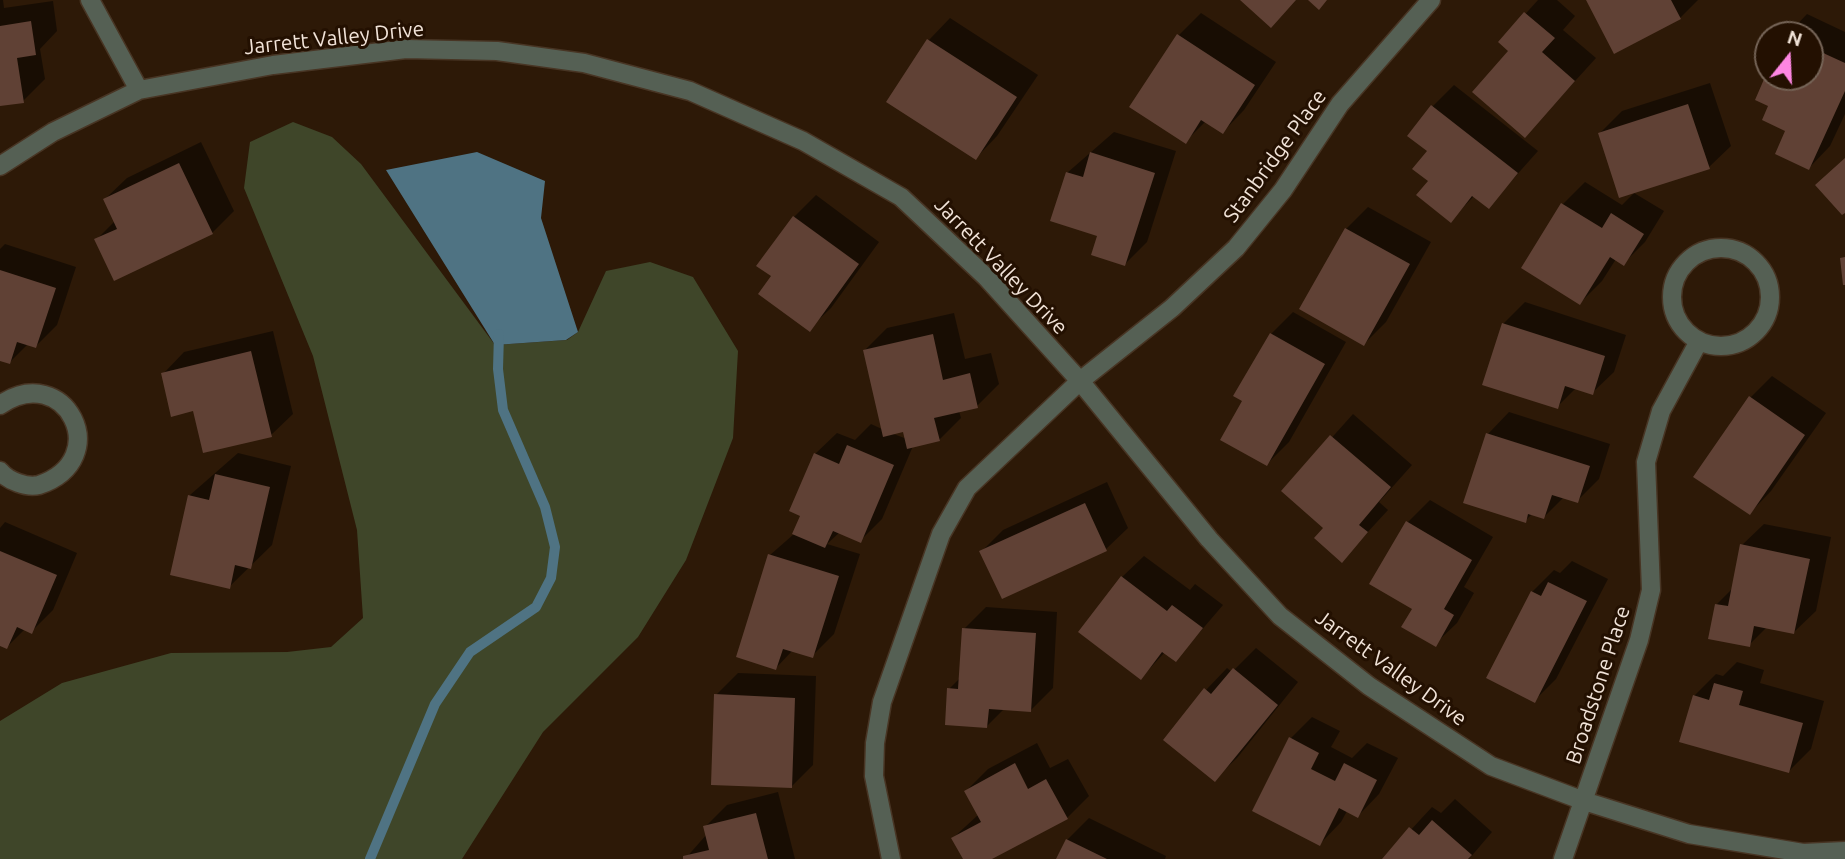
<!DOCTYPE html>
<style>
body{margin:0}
#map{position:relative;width:1845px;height:859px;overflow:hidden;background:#2d1907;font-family:Ubuntu,sans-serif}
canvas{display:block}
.north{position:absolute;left:1754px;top:21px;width:70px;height:70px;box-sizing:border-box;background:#231001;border:2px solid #756457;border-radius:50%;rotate:18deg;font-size:19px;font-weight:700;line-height:28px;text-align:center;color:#f1e3d8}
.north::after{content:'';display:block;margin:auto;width:24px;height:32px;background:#fd86e2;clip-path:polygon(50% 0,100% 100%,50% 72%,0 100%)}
</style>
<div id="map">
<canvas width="1845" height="859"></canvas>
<div class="north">N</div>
</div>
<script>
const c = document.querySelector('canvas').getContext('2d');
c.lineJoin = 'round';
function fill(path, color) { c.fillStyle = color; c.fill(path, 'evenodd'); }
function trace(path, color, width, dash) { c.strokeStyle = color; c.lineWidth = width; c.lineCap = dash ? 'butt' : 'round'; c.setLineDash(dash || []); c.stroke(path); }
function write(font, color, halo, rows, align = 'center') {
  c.font = font + ' Ubuntu,sans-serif'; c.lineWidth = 6; c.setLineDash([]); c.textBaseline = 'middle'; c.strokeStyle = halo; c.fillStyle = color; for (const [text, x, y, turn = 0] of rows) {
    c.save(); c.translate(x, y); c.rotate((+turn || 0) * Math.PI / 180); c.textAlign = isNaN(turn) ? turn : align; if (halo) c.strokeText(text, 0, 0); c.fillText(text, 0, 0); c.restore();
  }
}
const green = new Path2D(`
 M293,122L332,137L361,164L495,345L567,340L578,332L606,271L650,262L693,277L738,351L733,438L686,560L638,637L543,732L462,859H0V721L62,683L171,653L287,652L331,647L363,618L357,530L313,356L244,188L250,142Z`);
const water = new Path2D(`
 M477,152L545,181L541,218L578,332L566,340L495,345L386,170Z`);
const shadow = new Path2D(`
 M0,0H3L4,8L53,1L57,31L40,49L45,79L23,101L0,105Z
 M1538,0H1557L1575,16L1563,30L1596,58L1525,136L1511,51L1500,42Z
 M1588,0H1698L1680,18Z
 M1201,13L1276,62L1244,110L1223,132L1206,121L1185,142L1132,107L1179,35Z
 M1807,14L1845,32V114L1830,146L1809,168L1770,105L1768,77H1810V35H1787Z
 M950,18L1038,75L997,136L976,158L888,101L929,40Z
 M1710,83L1731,146L1709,167L1600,133L1622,111Z
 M1454,85L1538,151L1489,206L1475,195L1451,220L1430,181L1429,150L1433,106Z
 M1114,132L1176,151L1147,242L1125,264L1100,234L1067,173Z
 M201,142L234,211L212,233L96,240L115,221L105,199L127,178Z
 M1585,182L1622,205L1634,193L1664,211L1645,242L1623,264L1616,259L1602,281L1580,303L1523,268L1563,204Z
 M816,195L879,242L831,308L809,329L773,276L794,217Z
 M1368,207L1431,242L1386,322L1364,344L1301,308L1346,229Z
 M5,244L76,267L57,325L36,346L28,344L10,362L0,359V249Z
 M1525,302L1626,335L1614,372L1592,393L1576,388L1557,407L1503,324Z
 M1293,312L1346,342L1289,442L1267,464L1244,400L1236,396L1271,334Z
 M954,313L965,359L991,353L999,384L977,406L959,411L961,418L939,440L913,446L882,519L861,540L840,532L827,544L860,554L834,634L812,656L793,650L776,668L770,555L794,534L802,515L815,454L837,433L855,440L871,424L884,430L865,350L887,328ZM905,430L907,439L891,433Z
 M273,331L293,414L271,435L194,409L163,374L184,352Z
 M1772,376L1826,413L1771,491L1750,513V398Z
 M1509,412L1610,444L1599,479L1577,501L1564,497L1544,517L1532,514L1525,521L1488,434Z
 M1353,414L1412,465L1379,502L1388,510L1342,560L1326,527L1284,491Z
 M238,453L291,466L272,545L229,587L172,573L190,495Z
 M1107,482L1128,528L1106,549L981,552L1003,530Z
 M1430,500L1493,537L1464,587L1474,593L1457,623L1435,644L1415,608L1372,583L1408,522Z
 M5,522L77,553L53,610L31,632L25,629L7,647L0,644V528Z
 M1764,524L1831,537L1816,611L1794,632L1767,627L1749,645L1717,604L1733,588L1742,545Z
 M1144,556L1190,590L1195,584L1223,605L1176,660L1165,652L1141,678L1122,577Z
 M1572,561L1608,579L1556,679L1534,701L1532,592L1554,570L1560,573Z
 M986,607L1057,612L1053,688L1031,710L1005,708L987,726L949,689L961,677L964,629Z
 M1256,648L1298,682L1237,758L1215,779L1206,690L1227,668L1232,672Z
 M1737,662L1764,670L1760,683L1824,701L1811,749L1789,771L1694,696L1716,674L1723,676Z
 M738,673L816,676L813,765L791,787L716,695Z
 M1312,717L1340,731L1331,747L1352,758L1367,743L1398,758L1379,794L1358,816L1347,811L1341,822L1320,844L1291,738Z
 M1037,743L1050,768L1068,759L1089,796L1067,818L989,859H965L953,838L978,815L966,791L988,769Z
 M778,792L795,859H685L707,834L705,827L727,805Z
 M1455,799L1492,832L1469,859H1384L1432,807L1441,813Z
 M1089,818L1166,856L1165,859H1058L1067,840Z`);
const stream = new Path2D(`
 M370,859L435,704L470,652L536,607L551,578L555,547L545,507L503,410L498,369L499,334`);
const building = new Path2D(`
 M1240,0H1296L1271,28Z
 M1308,0H1327L1319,10Z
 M1586,0H1671L1681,19L1614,54Z
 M1524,12L1555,38L1542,52L1575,81L1525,138L1472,92L1508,51L1498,42Z
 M31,21L36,55L17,58L24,103L0,106V26Z
 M1177,34L1255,85L1223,134L1201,120L1186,144L1129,107Z
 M927,39L1017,97L976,160L886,102Z
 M1810,47L1845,63V91L1809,170L1775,154L1785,131L1762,120L1768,106L1755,100L1768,70V77H1810Z
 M1688,104L1710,169L1619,198L1598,133Z
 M1431,105L1518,173L1489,209L1472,196L1451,223L1416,195L1428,181L1412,169L1427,151L1407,136Z
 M1090,152L1155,173L1125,266L1091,255L1097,236L1050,221L1066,172L1083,177Z
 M1845,158V213L1842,215L1815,185Z
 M179,163L213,234L114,281L94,239L117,229L103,199Z
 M1561,203L1602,228L1611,213L1644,234L1624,266L1610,257L1580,305L1521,268Z
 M793,216L859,264L810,332L758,294L771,276L756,266Z
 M1345,228L1410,264L1364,346L1299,309Z
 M1845,257V285H1843L1840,258Z
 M0,270L56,288L36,348L17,342L10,364L0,361Z
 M1502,323L1605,356L1593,395L1565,386L1558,409L1482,385Z
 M1270,333L1325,364L1267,466L1220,440L1242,401L1233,396Z
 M933,334L943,380L970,373L978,408L934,418L940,441L907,449L903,432L883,437L863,350Z
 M251,351L272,437L203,453L193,411L171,417L161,373Z
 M1749,396L1805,435L1750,515L1693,477Z
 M1486,433L1590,466L1578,503L1552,495L1544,519L1528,514L1526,523L1463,503Z
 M1330,435L1391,487L1359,525L1368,532L1342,563L1314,538L1323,528L1281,491Z
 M847,445L894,465L861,543L833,531L825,548L792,534L800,516L789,511L814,453L839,464Z
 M215,474L270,487L251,569L235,565L230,589L170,575L188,495L209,500Z
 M1085,503L1107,551L1002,599L979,551Z
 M1406,521L1472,560L1444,609L1454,615L1436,647L1401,627L1412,609L1369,584Z
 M1740,544L1810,559L1794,634L1754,626L1750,647L1708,639L1715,604L1728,606Z
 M0,551L57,575L32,634L17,627L7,649L0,646Z
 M768,554L839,576L813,658L783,649L776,670L736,657Z
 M1121,576L1167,611L1172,605L1203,628L1176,662L1162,652L1141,680L1078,632Z
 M1548,582L1587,601L1535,703L1486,678L1531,591L1541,596Z
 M962,628L1036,633L1031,712L989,709L987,728L945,725L947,688L958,689Z
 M1233,668L1278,705L1215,782L1163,740L1204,688L1211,694Z
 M1714,683L1743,691L1739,705L1803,723L1789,773L1679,742L1693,695L1709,700Z
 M714,694L795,698L792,788L711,785Z
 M1289,737L1319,753L1311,769L1335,781L1344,763L1377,780L1358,818L1339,808L1320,846L1252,811Z
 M1015,763L1028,789L1046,779L1068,819L992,859H963L951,838L981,822L964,791Z
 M756,813L768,859H683V856L709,850L703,826Z
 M1432,820L1472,855L1468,859H1382L1409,827L1419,835Z
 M1066,839L1107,859H1056Z`);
const street = new Path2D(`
 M90,0L139,90
 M0,166L53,132L139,90L273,65L406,49L497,51L584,63L690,91L803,141L901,197L986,277L1080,381L1209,539L1280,616L1369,686L1491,766L1584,801L1689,834L1803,853L1845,851
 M1672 297a49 49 0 1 1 98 0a49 49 0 1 1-98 0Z
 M0,405C65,360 116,459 39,485C27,488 8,481 0,471
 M891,859L874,776L875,743L882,702L941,534L967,488L1080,381L1172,308L1236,248L1283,190L1340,104L1431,0
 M1563,859L1639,640L1651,590L1646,462L1661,411L1699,341`);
const streetNames = [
 ["Jarrett Valley Drive",334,38,-6],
 ["Stanbridge Place",1275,156,-54],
 ["Jarrett Valley Drive",1001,266,46],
 ["Jarrett Valley Drive",1391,668,36],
 ["Broadstone Place",1598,685,-72]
];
fill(green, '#3f4629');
fill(water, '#4f7383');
fill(shadow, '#0007');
trace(stream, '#4f7383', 10);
fill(building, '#604135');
trace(street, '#483524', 21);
trace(street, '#556054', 18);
write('21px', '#f1e3d8', '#231001', streetNames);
</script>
